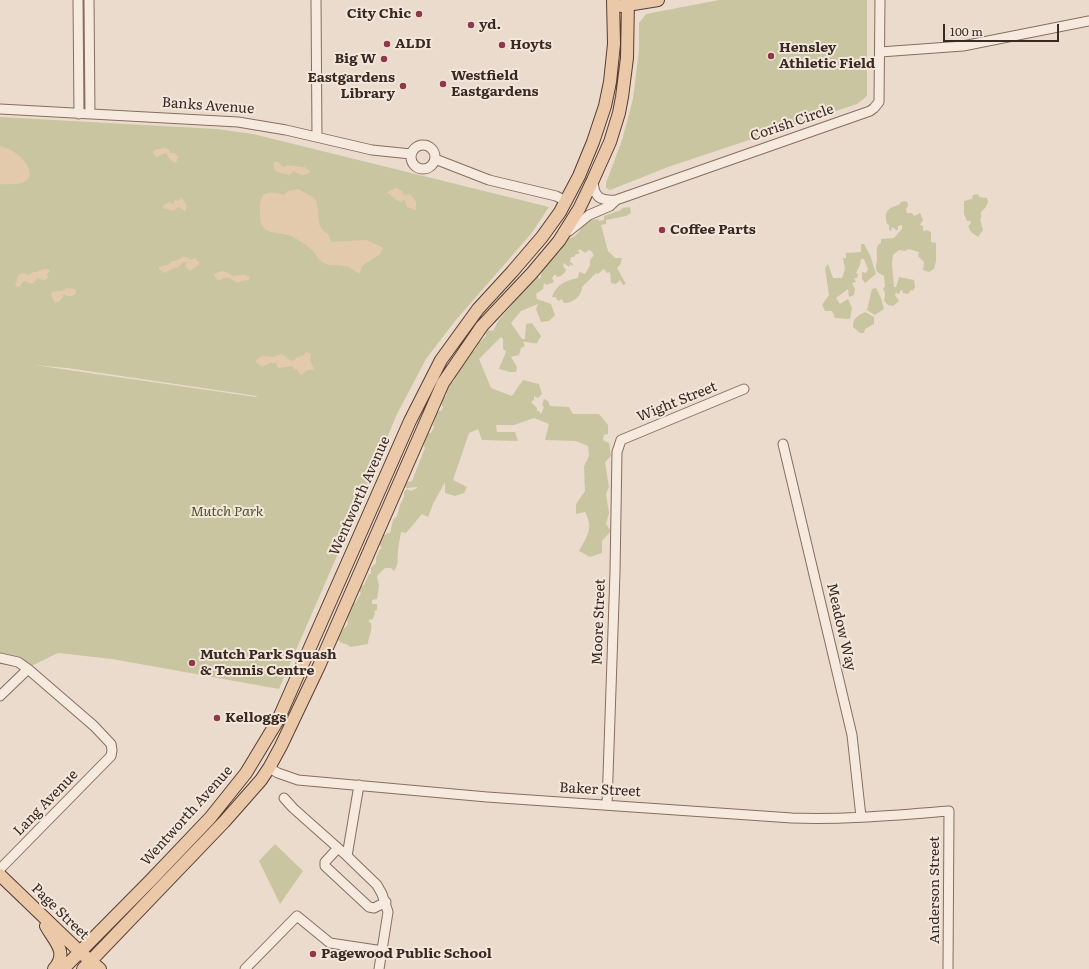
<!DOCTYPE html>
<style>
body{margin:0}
#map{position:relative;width:1089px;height:969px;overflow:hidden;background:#ebdbcc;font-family:Literata,serif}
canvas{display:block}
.scale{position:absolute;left:943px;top:24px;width:116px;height:18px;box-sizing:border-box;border:2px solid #392923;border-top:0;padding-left:5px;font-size:12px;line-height:14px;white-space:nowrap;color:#392923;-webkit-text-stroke:3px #f3e7db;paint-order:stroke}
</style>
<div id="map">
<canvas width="1089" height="969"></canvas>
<div class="scale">100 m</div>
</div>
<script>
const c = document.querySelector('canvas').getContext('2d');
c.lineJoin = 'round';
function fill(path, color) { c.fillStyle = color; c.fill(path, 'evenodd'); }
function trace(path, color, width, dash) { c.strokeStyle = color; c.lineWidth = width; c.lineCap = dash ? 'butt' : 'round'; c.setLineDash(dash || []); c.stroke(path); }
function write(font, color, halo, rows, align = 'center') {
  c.font = font + ' Literata,serif'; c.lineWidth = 4; c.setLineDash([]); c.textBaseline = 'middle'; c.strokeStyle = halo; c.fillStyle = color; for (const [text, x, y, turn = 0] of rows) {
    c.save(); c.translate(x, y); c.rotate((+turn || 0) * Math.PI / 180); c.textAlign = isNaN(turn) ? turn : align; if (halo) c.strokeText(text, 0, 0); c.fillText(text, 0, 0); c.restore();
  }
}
const green = new Path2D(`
 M719,0H867V96L857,104L668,167L610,190L606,188V183L622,140L633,99L639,50V23L646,14Z
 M0,117L217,129L253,134L549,207L531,234L455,321L426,359L396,416L371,478L279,689L112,659L58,653L29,667L0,658ZM34,365L67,368L257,396L256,397Z
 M978,194L979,197L987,198L988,202L986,207L981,212V218L980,219L983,230L978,237L971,232L968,226L971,223L970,221H967L964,214V201L972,199L973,195Z
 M905,201L908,203V206L906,209L907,213H912L914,216L920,213L923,220L920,225L923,226V231L927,230L931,232V242L936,243V261L934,269L929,272L923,270L924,262L918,256L919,252L908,249L905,251L899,250L893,255L892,264L894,287H896L899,277L914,280L915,287L913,291L911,290L908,294L903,293L902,290H901L899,294L896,293L895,295L899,301L893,306L888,305L884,301C885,297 886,293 883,289L885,286L884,276L877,272C875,266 877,264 877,258C877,252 876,250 878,245L881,243V239L894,238L902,229V225L898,226V230H896L892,227L891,231L889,230V225L887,224C884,212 887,208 899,205L901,202Z
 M630,207L631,213L626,216L606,220V224L601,225L608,251L615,258H622L620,265L617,268L626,284L623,285L620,280L616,284L611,283L610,272L607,273L604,269L598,274L596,273L582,287C582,296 573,303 564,303L561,298L560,301L557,300L556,297H552C556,285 566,280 578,278L579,272L585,274L590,265V260L594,255L591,251L589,250L585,253L580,249L578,251L580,253L578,254H576L574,257H571L570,262L573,264L572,266L570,264L569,267L564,263L563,266L566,270C564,274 561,277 557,277L555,274L552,278L554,282L546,285L544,283L543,289L536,294L537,299L551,304L555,315L549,321L541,322L536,309L538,304L521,311L511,323L522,339H525L526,324L532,323L541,336L537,343C531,344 528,341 523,342L525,346L521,348L519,355L511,357L517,367L516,372H510L499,369C501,362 504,359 506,351L503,349V339L501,337L479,359L491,388L512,396L523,380L539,384L542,394L538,398L534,396V400L531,402L537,408V411H539L541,414L544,407L542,405L544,399L548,401L550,406L569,407L573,414H599L608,425V434L604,435L603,440L609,443L611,456L605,462L609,487L606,494L609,513L606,524L611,531L602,541V553L590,557L579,551C587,536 594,529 585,512L576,514V504L585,491L584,466L589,456L588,446L576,441L545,440L549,424L534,418L514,425H496L497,432H515L518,441L482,440L478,429L469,433L453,480L467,487L464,493L455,496L445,493V482L433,504L428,517L422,514L406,533L401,532C400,539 398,546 398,552C397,560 399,564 394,571L391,568H385L377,576L379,586L377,599L372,600V604H377V610L374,611L375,613L373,619L369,620V622L371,623C373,631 368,637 368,644L351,647L346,644L341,643L338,639L343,629L346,627L348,623L347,621L349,614L348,613L350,608L352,607V604L356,602L361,593L359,591L361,586L364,585L369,574H371V568L376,563V558L380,549H382L378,541L381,534L386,535L387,533H390L393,520L397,516L400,505L404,497V492L407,489L411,491L417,488V487L407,488L405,487V483L412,481L425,448L424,446L425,433H431L434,427L433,425L434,420H435L436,412L441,411L443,407L441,404L443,395L445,397L447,394L444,391L451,382H453L455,379V375L467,360L466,357L475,350L479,343L486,336V333L488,330L493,331L498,321L517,299L515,297L516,294H521L538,276L539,279L541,277C541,266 554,258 561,250V244H564L563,242L565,236L570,238C577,236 579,232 582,226C586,221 592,220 598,219L599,221L604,220V216L621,210L622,208Z
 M861,244H864L870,255L876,274L865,283L862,279V272L866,273L868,269L864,259H861L860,265L856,273L858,274L857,278H854L856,282L852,283L855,289L854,295L849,297L848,289L836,298L840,304L848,299L852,308L850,319L835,318L832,311H825L822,305L829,295L825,268L828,264L833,278H842L845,269L843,258H846V253L861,252Z
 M876,288L881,298L884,309L875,315L867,310L872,289Z
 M865,312L874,317V324L865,329L864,333H860L853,327C853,318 857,316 865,312Z
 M275,844L303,871L280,904L259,861Z`);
const sand = new Path2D(`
 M0,146C6,148 12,150 17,154C29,163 39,182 16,184C10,184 5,185 0,184Z
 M164,148L168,149L171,153H175L178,157L176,163C172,162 168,157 166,153L156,157L153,153L154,150Z
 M274,162H278L283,167C290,163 297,168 305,167L306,169H308L310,172C305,177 298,175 294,171L289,175C281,172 271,174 274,162Z
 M397,188L402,191L404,195L410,194L416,202V210H414L407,207L405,201L403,200L402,202L396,200L387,192Z
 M298,189L313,197L317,202L319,224L322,229L328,234L331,242L366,240L382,247L383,248L380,254L362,266L360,273H359C354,271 351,267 345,266C338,264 331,267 324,263C318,260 316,254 312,250C306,244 298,240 291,236C283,233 271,234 265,229C260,225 260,219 260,212C259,192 266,190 284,195L288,191Z
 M182,198L187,206L185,211L178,207L174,211L163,208V206L169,202L173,204L175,200L178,201Z
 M183,257H186L191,260L195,258L199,262V265L190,271L185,266L187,262H183L179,267L172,269L165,273L159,269V267L168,265L172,261H176Z
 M43,269H48L50,271L47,274L48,277L47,279L43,280L37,278L36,281L34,282L32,284L24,281L19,287L15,286L19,274L24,273L28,275L33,272H37Z
 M221,271L226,272L233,276C238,276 245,272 250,278L248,280L242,281L237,283C230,278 228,276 220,280L216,279L214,274Z
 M66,288L75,289L76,293L73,296H67L65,294L63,295V297L60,301L55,303L51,295L52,292L65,290Z
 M306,352L311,354L310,359L314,370H307L302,375L300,374L297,369H295L292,366L279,368L277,366L276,363H270L262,367L256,362V360L262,356L274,357L277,355L282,354L291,361L295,360L297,357L303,356Z`);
const minor = new Path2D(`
 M78,0L79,114
 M89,0L90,114
 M316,0L317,137
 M880,52L963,46L1089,21
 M0,109L238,122L286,130L372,150L411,154
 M411 157a12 12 0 1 1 24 0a12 12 0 1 1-24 0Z
 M435,159L489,180L556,196L566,201
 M593,180C594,197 599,201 616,200L870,111L874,108L879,102L880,0
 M569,231L589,215L610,206L616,200
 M783,444L852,735L861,817
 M0,658L18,662L28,669L94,726L111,744L112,750L111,756L0,869
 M0,696L28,669
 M269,768L278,773L298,780L487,797L792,818C844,820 897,815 949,811L948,969
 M284,798L293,808L347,856L377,885L382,894L388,912L379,969
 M607,805L615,572L617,452L621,440L744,389
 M338,848L325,862V866L369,907L374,908L386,902
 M347,856L359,785
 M245,969L297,916L330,943L383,951`);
const major = new Path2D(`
 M621,6L658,0
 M0,875L79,951L100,969
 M46,926C54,941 69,952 54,969
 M63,969L151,880L210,818L246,773L278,720L410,421L441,360L478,309L512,272L542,237L560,212L579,176L593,142L605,106L610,82L614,44L613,0
 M83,969L224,822L261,780L269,768L281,746L319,666L443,383L482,326L532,273L559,241L579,209L593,180L610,142L619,113L622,97L627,58L628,0`);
const markers = [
 [419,14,4,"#90374a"],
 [471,25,4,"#90374a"],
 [387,44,4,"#90374a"],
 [502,45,4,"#90374a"],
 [771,56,4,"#90374a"],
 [384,59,4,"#90374a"],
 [443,84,4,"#90374a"],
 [403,86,4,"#90374a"],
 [662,230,4,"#90374a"],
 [192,663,4,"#90374a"],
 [217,718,4,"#90374a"],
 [313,954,4,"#90374a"]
];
const poiNames = [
 ["City Chic",411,14,"right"],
 ["yd.",479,25],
 ["ALDI",395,44],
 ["Hoyts",510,45],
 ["Hensley",779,48],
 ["Athletic Field",779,64],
 ["Big W",376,59,"right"],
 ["Westfield",451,76],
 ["Eastgardens",451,92],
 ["Eastgardens",395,78,"right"],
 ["Library",395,94,"right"],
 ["Coffee Parts",670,230],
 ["Mutch Park Squash",200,655],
 ["& Tennis Centre",200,671],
 ["Kelloggs",225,718],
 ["Pagewood Public School",321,954]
];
const streetNames = [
 ["Banks Avenue",208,106,4],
 ["Corish Circle",792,123,-19],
 ["Wight Street",677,402,-22],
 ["Wentworth Avenue",360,496,-66],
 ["Moore Street",599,622,-88],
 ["Meadow Way",841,627,77],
 ["Baker Street",600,790,3],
 ["Lang Avenue",46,803,-46],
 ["Wentworth Avenue",187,816,-48],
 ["Anderson Street",935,890,-90],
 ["Page Street",60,912,44]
];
const parkNames = [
 ["Mutch Park",227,512]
];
fill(green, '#c9c5a0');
fill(sand, '#e4caac');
trace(minor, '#876d61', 11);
trace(major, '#563d34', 14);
trace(minor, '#f6eadf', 9);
trace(major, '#eac8a8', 12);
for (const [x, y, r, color] of markers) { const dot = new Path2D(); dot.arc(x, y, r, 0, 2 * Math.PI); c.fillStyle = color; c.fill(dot); trace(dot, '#f3e7db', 1.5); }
write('bold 14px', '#392923', '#f3e7db', poiNames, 'left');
write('14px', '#392923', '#f3e7db', streetNames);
write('italic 14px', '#52542b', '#f3e7db', parkNames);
</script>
